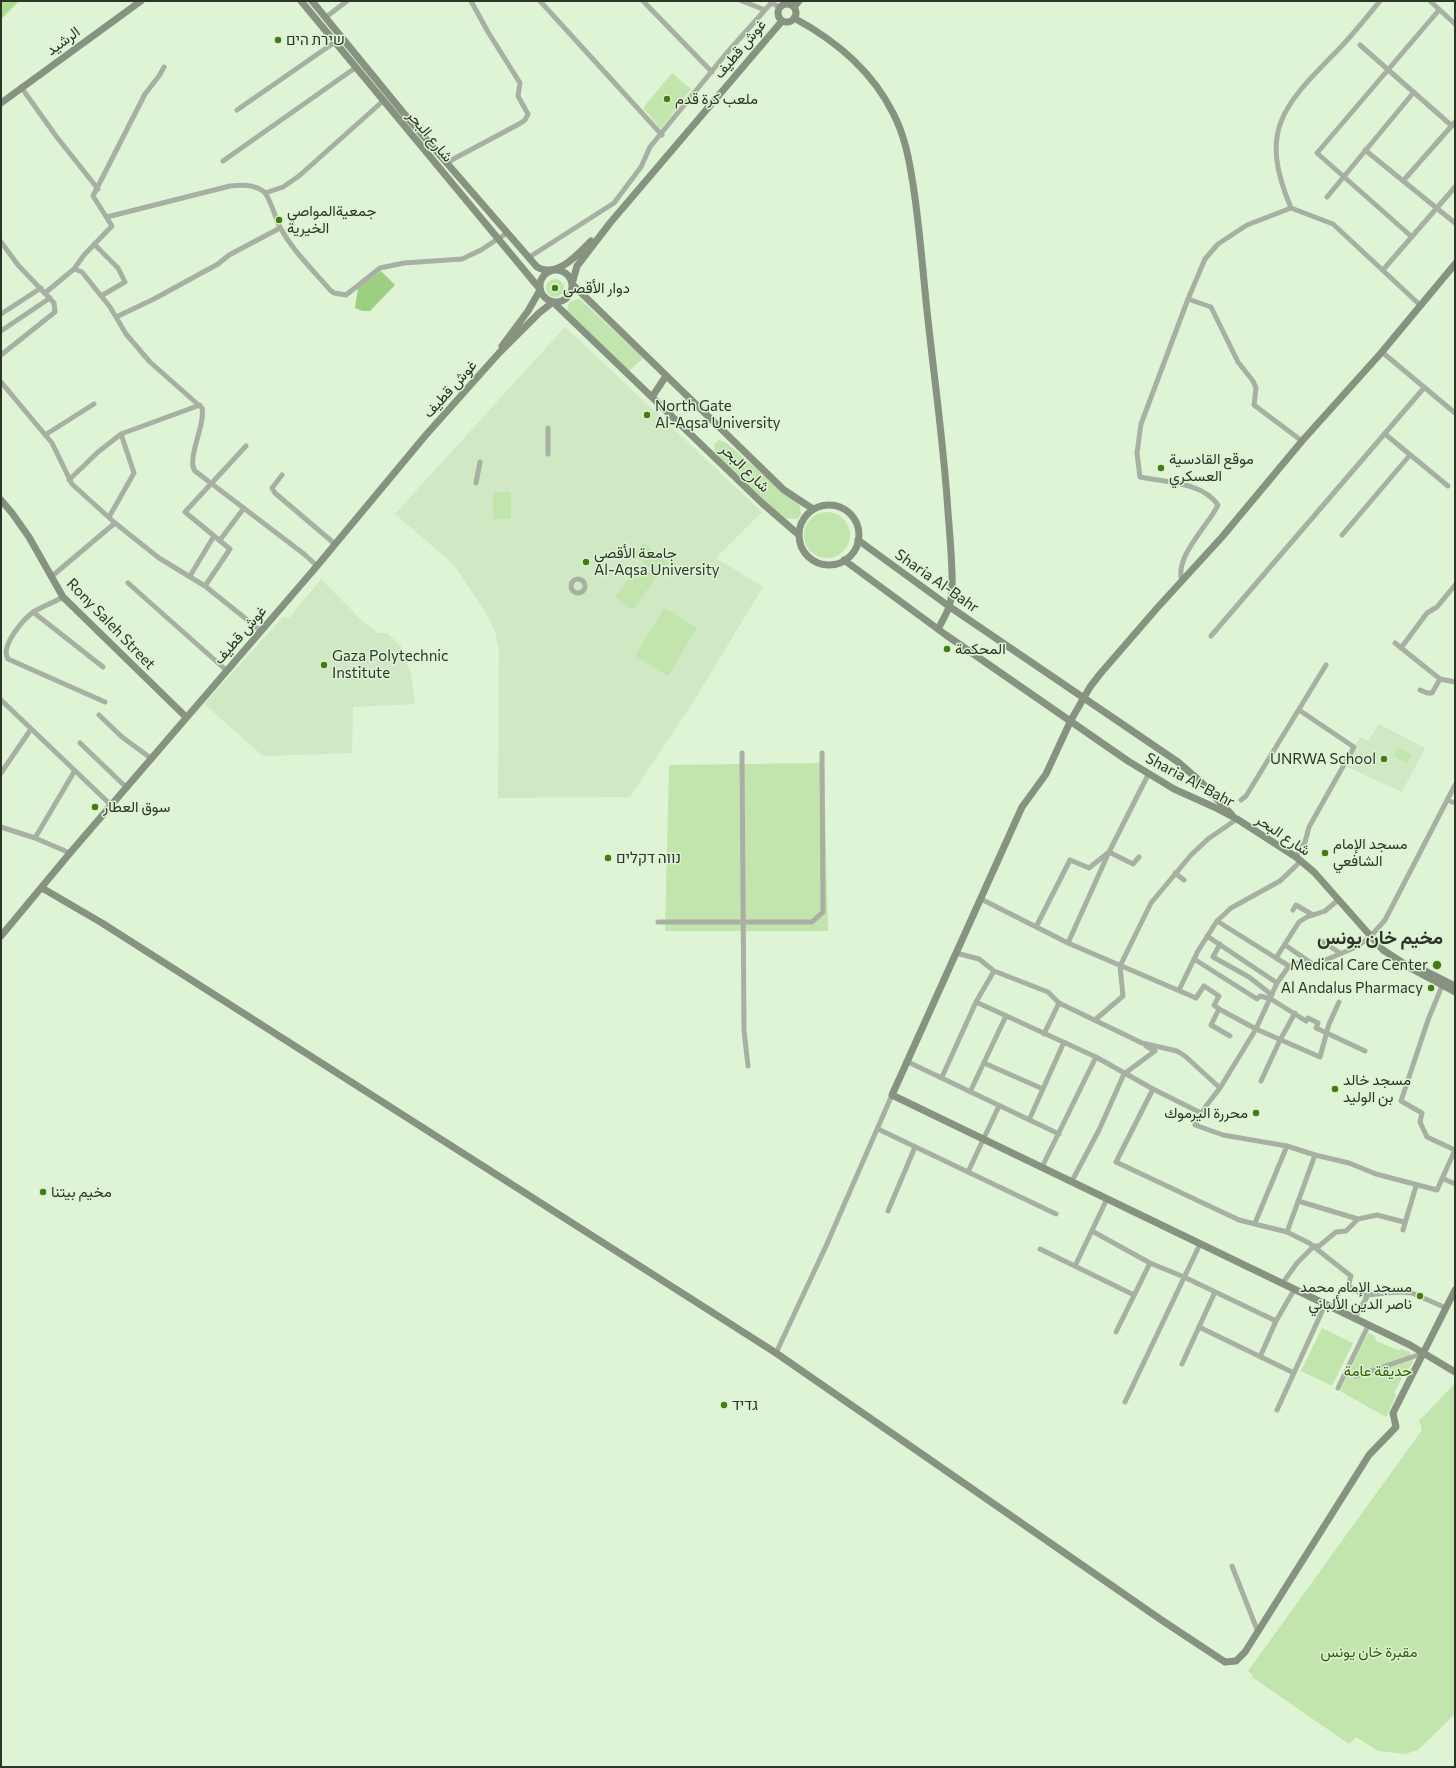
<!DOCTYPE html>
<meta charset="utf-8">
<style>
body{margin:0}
#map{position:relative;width:1456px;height:1768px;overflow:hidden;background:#dff3d5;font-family:Commissioner,sans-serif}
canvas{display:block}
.frame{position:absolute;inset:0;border:2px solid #2d3529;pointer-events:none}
</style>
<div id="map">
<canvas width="1456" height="1768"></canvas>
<div class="frame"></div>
</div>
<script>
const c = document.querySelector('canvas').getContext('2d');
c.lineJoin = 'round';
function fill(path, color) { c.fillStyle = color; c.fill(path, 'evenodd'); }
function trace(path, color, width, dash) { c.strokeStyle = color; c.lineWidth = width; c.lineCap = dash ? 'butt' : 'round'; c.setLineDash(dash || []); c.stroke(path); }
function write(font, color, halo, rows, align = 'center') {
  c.font = font + ' Commissioner,Vazirmatn,Heebo,sans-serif'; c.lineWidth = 3; c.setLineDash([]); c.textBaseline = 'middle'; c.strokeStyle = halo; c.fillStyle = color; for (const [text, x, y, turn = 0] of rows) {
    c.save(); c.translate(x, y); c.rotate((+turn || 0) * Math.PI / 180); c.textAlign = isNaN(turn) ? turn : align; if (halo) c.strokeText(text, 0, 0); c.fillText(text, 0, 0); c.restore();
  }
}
const built = new Path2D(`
 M565,327L762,512L716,558L763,587L689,709L630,797L498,798L499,651L495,632L486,613L454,565L395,514Z
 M321,579L363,622L378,633H387L401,646L411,674L415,704L353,707L352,753L263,756L204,704L283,617L289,618Z
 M1379,724L1425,748L1402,792L1345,766L1360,737L1368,741Z`);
const green = new Path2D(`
 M672,73L691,89L661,129L643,108Z
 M546 288a9 9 0 1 1 18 0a9 9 0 1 1-18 0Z
 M578,299L581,300L643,358L629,371L567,311L569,302Z
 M719,440L725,442L800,505L801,515L797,519L785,518L768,505L715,453L714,444Z
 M493,492H511V519H493Z
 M804 535a23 23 0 1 1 46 0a23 23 0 1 1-46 0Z
 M643,543L669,562L660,575L634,555Z
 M639,565L656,577L633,610L615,597Z
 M664,608L697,628L668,676L635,656Z
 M1398,747L1412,755L1407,763L1394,756Z
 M824,763L828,931H665L669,765Z
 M1322,1328L1353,1343L1332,1386L1301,1371Z
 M1368,1333L1375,1336L1376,1341L1398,1350L1402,1349L1410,1352L1413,1362L1409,1368L1407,1369L1394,1393L1396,1396L1386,1417L1340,1391Z
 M1455,1383V1714L1418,1750L1405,1754L1378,1751L1356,1737L1349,1744L1252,1677L1253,1675L1248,1671L1422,1430L1419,1419L1422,1418Z`);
const forest = new Path2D(`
 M381,271L395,285L370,311H362L355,308L358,288Z`);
const water = new Path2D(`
 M1,1H19L1,19Z`);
const street = new Path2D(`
 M540,1L662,135
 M643,1L712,72
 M742,1L765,10
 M1380,1C1366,18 1352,36 1336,52C1283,106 1258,130 1291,208L1333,224L1420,305
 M1430,1L1455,24
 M772,3L779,7
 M326,17L347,1
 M1360,45L1452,126
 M21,87L56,136L98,189
 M237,110L335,42
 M1365,150L1455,223
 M223,161L355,68
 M446,163L519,124L525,120L528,114L518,96L520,83L488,32L471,1
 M1403,181L1455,122
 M265,193L283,187L299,176L383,101
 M1327,197L1414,92
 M107,217L230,186C241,185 253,184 263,191C270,196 275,218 280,227C292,250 313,270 330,290L334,293L346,295L380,268L404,263L462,259L481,250L507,233
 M1412,237L1317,153L1439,10
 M1,242L18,265L54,303L55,312L1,355
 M94,244L118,268L125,282L101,296
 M528,258L614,203L641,167L650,147L725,55L773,1
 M74,269L82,272L110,307L126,334L150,362L202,408C206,424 186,459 195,471L304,554L317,566
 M1383,270L1455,187
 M45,293L74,269L84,255L112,226L93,196L145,94L159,76L164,67
 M1188,299L1211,307L1238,362L1253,381L1256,388L1254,405L1302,441
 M1,314L41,288
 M116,317L154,299L218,264L229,255L280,228
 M1,331L50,298
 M1382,352L1455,413
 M1,382L52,443L72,484L115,523L159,558L205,586L261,631
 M548,428V454
 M1385,434L1448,486
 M45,435L94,404
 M282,475L272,488L275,493L335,544
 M69,480L98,452L121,434L200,405
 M476,483L480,462
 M109,517L134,473L121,434
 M1342,535L1410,455
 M220,540L244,508
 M190,576L214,536
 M51,577L115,523
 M571 586a7 7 0 1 1 14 0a7 7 0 1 1-14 0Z
 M1182,581C1174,557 1208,526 1218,505C1203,482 1164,482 1140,477L1137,453L1141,424L1188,299L1205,259L1218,244L1247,225L1291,208
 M128,583L226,670
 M205,586L230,549L185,512L246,446
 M63,597C53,603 40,607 32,613C21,622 0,647 8,659L105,702
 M33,612L103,667
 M1211,636L1423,389
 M1395,643L1440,679
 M1401,648L1427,613L1437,607L1455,585
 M1420,690L1427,693H1432L1440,679L1455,682
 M1,700L112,806
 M99,715L122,737L152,759
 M80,743L127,788
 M742,753L744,1030L748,1066
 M1,773L31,729
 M1455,785L1385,920L1370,937L1356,947L1314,965L1308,969L1299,963L1289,966L1277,983L1256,1029L1220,1088L1206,1106L1195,1125L1223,1135L1287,1146L1315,1155L1349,1163L1376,1174L1437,1190L1455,1150
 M1241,800L1246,796L1326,665
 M1447,800L1455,803
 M1,827L35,838L70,853
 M35,838L74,772
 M1296,857L1305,842L1309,827L1354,747L1299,710
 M1175,873L1184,880
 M981,899L1068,943L1196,998L1204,986L1219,996L1214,1005L1219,1009L1256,1029L1320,1057L1329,1024L1339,1002
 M1293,910L1296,905L1313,915
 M1217,921L1276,958
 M658,922H812L823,912L822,753
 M1036,927L1070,860L1089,868L1109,852L1133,864L1139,857
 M1207,936L1277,983
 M1320,940L1340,953
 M1068,943L1109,852L1149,773
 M1220,944L1213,957L1249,977L1272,995
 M1285,945L1314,965
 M956,953L979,959L994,971L1048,992L1059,1003L1142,1043L1177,1051L1185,1056L1220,1088
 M1194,959L1257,999L1260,996L1271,999L1306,1021L1308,1018L1318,1023L1316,1028L1365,1051
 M1289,966L1276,958L1299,922L1307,917L1325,911L1338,900
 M1442,986L1428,1020L1401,1101L1422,1113L1420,1122L1427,1137L1455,1150
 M1179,990L1198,951L1217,921L1231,908L1280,881L1301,861
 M976,1002L1096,1057L1153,1089L1201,1113
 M1219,1009L1211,1025L1230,1036
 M1095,1020L1123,996L1120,966L1151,903L1191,855L1208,839L1237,819
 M1044,1034L1059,1003
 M906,1061L1059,1134
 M984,1063L1043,1089
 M942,1077L976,1002L994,971
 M1261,1081L1280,1040L1295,1013
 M1153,1089L1116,1162L1239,1220L1287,1232L1309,1243L1351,1276L1348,1286L1367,1297V1295L1397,1292L1412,1293L1446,1308
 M970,1092L1006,1016
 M1029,1120L1064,1042
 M878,1129L1056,1214
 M1042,1167L1096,1057
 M968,1172L999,1106
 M1442,1178L1455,1184
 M1072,1181L1099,1130L1124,1074L1155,1051L1146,1046
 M1298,1201L1358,1219
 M888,1211L915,1147
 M1255,1223L1287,1146
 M1403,1230L1416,1186
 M1092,1231L1150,1263L1184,1277L1276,1321
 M1287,1232L1315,1155
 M1040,1249L1134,1295
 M1075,1266L1107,1199
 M1282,1284L1297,1263L1314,1246H1319L1336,1232L1346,1231L1358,1219L1377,1215L1404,1222
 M1354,1319L1367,1297
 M1199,1327L1294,1373
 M1116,1332L1150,1263
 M776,1353L826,1246L892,1095
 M1260,1357L1276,1321L1294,1290
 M1182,1364L1215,1292
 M1356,1376L1424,1353
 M1338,1388L1368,1326
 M1125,1402L1200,1244
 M1277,1410L1325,1305
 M1232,1566L1258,1632`);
const secondary = new Path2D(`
 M301,1L539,288
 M312,1L406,116L537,267C557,279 578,254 591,241
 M778 13a9 9 0 1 1 18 0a9 9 0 1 1-18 0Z
 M794,7L799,1
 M794,18C835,40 872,71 893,113C905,136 909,159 913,184C920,229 923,275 928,320C935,384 944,448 948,512C950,539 953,566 952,592C951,607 945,616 938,629
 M782,21L610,223L577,266L572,284L784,490L813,509
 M1,103L141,1
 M1455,264L1381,353L1302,441L1222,537L1158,607L1100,674L1090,687L1071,720L1046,774L1022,807L892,1095L1410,1345L1455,1372
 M540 286a16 16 0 1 1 32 0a16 16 0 1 1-32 0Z
 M502,346L528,311L540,290
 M652,397L666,376
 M1,500L12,513L29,537L63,597L186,717
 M799 535a30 30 0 1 1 60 0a30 30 0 1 1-60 0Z
 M858,540L950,607L1178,762L1201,782L1232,815
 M844,560L946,635L1128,761L1174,789L1214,807L1237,819L1296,857L1314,872L1383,950L1414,970L1455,992
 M42,888L102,923L776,1353L1160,1619L1225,1662L1236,1661L1245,1652L1369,1455L1396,1427L1393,1413L1455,1290
 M1,936L70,853L317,566L425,436L499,353L539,313L553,302L762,503L799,535
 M1413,965L1455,986`);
const markers = [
 [278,40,4,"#437c13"],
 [667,99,4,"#437c13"],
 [279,220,4,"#437c13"],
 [555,288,4,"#437c13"],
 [647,415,4,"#437c13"],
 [1161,468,4,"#437c13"],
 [586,562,4,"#437c13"],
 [947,649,4,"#437c13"],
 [324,665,4,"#437c13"],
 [1384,759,4,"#437c13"],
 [95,807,4,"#437c13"],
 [1325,853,4,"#437c13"],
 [608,858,4,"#437c13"],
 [1437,965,5,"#437c13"],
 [1431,988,4,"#437c13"],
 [1335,1089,4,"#437c13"],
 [1256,1113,4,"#437c13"],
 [43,1192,4,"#437c13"],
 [1420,1296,4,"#437c13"],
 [724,1405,4,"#437c13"]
];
const poiNames = [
 ["שירת הים",286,40],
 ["ملعب كرة قدم",675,99],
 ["جمعيةالمواصي",287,211],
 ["الخيرية",287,228],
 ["دوار الأقصى",563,288],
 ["North Gate",655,406],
 ["Al-Aqsa University",655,423],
 ["موقع القادسية",1169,459],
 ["العسكري",1169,476],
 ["جامعة الأقصى",594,553],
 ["Al-Aqsa University",594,570],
 ["المحكمة",955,649],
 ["Gaza Polytechnic",332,656],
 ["Institute",332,673],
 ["UNRWA School",1376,759,"right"],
 ["سوق العطار",103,807],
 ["مسجد الإمام",1333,844],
 ["الشافعي",1333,861],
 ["נווה דקלים",616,858],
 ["Medical Care Center",1428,965,"right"],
 ["Al Andalus Pharmacy",1423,988,"right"],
 ["مسجد خالد",1343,1080],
 ["بن الوليد",1343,1097],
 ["محررة اليرموك",1248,1113,"right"],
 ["مخيم بيتنا",51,1192],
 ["مسجد الإمام محمد",1412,1287,"right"],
 ["ناصر الدين الألباني",1412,1304,"right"],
 ["גדיד",732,1405]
];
const streetNames = [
 ["الرشيد",63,41,-36],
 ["غوش قطيف",740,49,-50],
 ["شارع البحر",430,136,50],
 ["غوش قطيف",450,389,-48],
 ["شارع البحر",745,468,44],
 ["Sharia Al-Bahr",937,581,35],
 ["Rony Saleh Street",111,624,46],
 ["غوش قطيف",240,635,-49],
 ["Sharia Al-Bahr",1190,780,28],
 ["شارع البحر",1283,835,34]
];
const parkNames = [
 ["حديقة عامة",1378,1371],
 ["مقبرة خان يونس",1369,1652]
];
const districtNames = [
 ["مخيم خان يونس",1380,938]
];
fill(built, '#d0e8c3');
fill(green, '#c1e5ad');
fill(forest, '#9dcf80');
fill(water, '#aadd8d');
trace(street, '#a8b0a3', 5);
trace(secondary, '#879380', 7);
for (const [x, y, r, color] of markers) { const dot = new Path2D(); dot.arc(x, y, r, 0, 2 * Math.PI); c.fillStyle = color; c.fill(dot); trace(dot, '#dff3d5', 1.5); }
write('15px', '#2d3529', '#dff3d5', poiNames, 'left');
write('15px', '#2d3529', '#dff3d5', streetNames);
write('15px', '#305d08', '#dff3d5', parkNames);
write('bold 19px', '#2d3529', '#dff3d5', districtNames);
</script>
